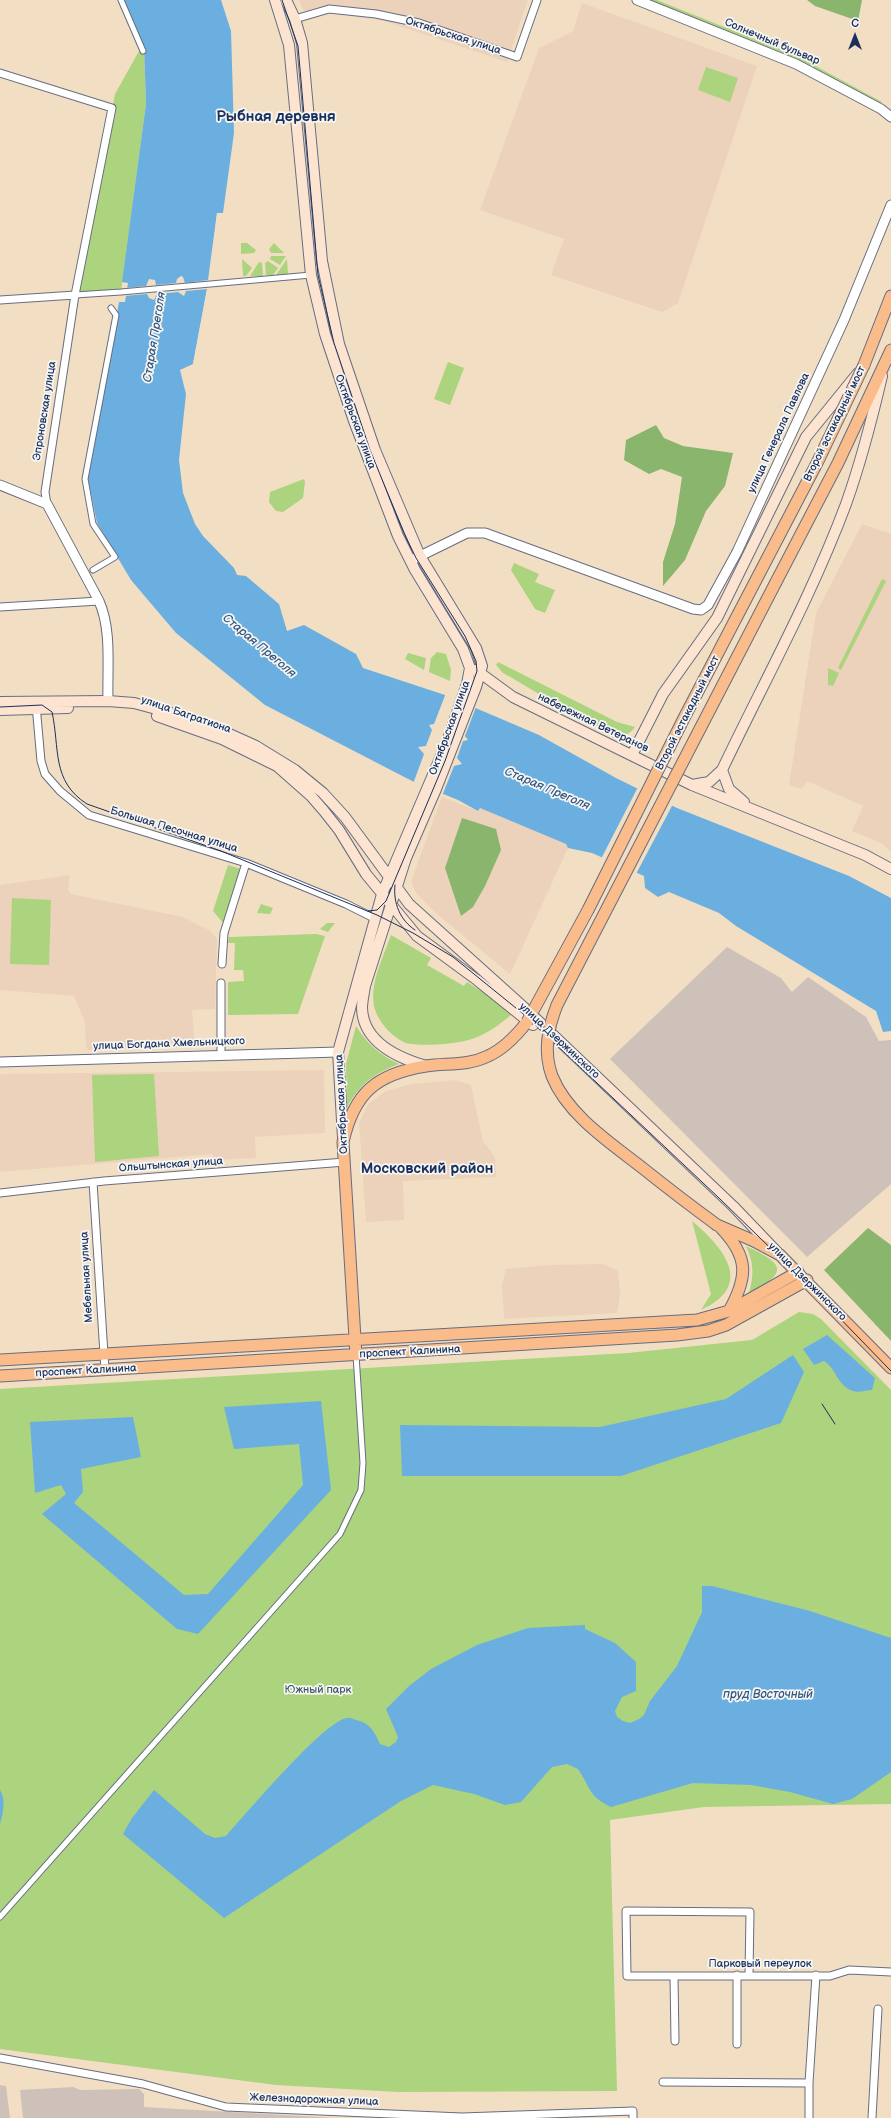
<!DOCTYPE html>
<meta charset="utf-8">
<style>
body{margin:0}
#map{position:relative;width:891px;height:2118px;overflow:hidden;background:#f2dfc3;font-family:"Balsamiq Sans",sans-serif}
canvas{display:block}
.north{position:absolute;left:835px;top:16px;width:40px;height:40px;-webkit-text-stroke:3px #f6f6f2;paint-order:stroke;rotate:0deg;font-size:11px;font-weight:700;line-height:16px;text-align:center;color:#1b2f5e}
.north::after{content:'';display:block;margin:auto;width:14px;height:18px;background:#1b2f5e;clip-path:polygon(50% 0,100% 100%,50% 72%,0 100%)}
</style>
<div id="map">
<canvas width="891" height="2118"></canvas>
<div class="north">С</div>
</div>
<script>
const c = document.querySelector('canvas').getContext('2d');
c.lineJoin = 'round';
function fill(path, color) { c.fillStyle = color; c.fill(path, 'evenodd'); }
function trace(path, color, width, dash) { c.strokeStyle = color; c.lineWidth = width; c.lineCap = dash ? 'butt' : 'round'; c.setLineDash(dash || []); c.stroke(path); }
function write(font, color, halo, rows, align = 'center') {
  c.font = font + ' "Balsamiq Sans",sans-serif'; c.lineWidth = 3.5; c.setLineDash([]); c.textBaseline = 'middle'; c.strokeStyle = halo; c.fillStyle = color; for (const [text, x, y, turn = 0] of rows) {
    c.save(); c.translate(x, y); c.rotate((+turn || 0) * Math.PI / 180); c.textAlign = isNaN(turn) ? turn : align; if (halo) c.strokeText(text, 0, 0); c.fillText(text, 0, 0); c.restore();
  }
}
const built = new Path2D(`
 M299,0H528L507,62L384,21L332,13V5L304,11Z
 M582,3L757,66L678,303L662,312L551,275L564,239L480,210L539,48L573,31Z
 M862,524L891,534V852L883,844L852,831L863,806L807,781L802,789L789,785L816,613Z
 M442,797L478,811L480,808L566,844L568,848L510,974L438,915L416,893L411,881Z
 M70,875L68,889L71,894L183,917L211,931L217,939L215,1009L192,1010L195,1047L88,1050L86,1047L85,1023L74,996L0,990V885Z
 M324,1070L325,1133L255,1137L256,1158L214,1160L213,1154L0,1172V1074Z
 M456,1080L471,1085L483,1141L495,1157L496,1177L403,1181L404,1220L366,1222L359,1123L368,1104L386,1091L411,1084Z
 M603,1264L618,1271L620,1294L617,1313L504,1319L502,1285L506,1269L549,1265Z`);
const industrial = new Path2D(`
 M727,947L781,978L792,992L808,977L866,1017L879,1041L891,1040V1184L807,1257L610,1059Z
 M0,2085L6,2086L10,2118H0Z
 M73,2087L80,2090L139,2089L144,2094V2107L336,2118H23L20,2090Z`);
const green = new Path2D(`
 M650,0H657L799,57L882,102L880,104L795,58Z
 M144,46L146,104L121,292L75,295L115,94L139,51Z
 M706,67L738,78L730,102L698,90Z
 M241,243H247L256,250L254,253L241,254Z
 M274,243L284,253H271L269,249Z
 M271,256H286L280,265L270,259Z
 M242,259L252,268L246,276H243Z
 M287,259L288,274L276,275Z
 M268,261L278,268L273,275H266L265,263Z
 M259,262L262,263L263,276H250Z
 M448,362L464,368L450,405L434,399Z
 M304,479L305,482L303,498L283,512L276,511L269,502L270,492Z
 M514,563L539,574L535,582L555,590L545,613L535,609L511,570Z
 M882,579L886,581L841,670L838,668Z
 M437,652L446,654L451,670L450,681L429,672L431,658Z
 M408,653L426,658L424,670L405,659Z
 M498,662L617,722L635,727C632,731 628,735 623,735C605,736 524,684 503,673L496,665Z
 M828,668L839,673L833,686L828,685Z
 M228,865L241,869L224,924L213,911Z
 M12,898L51,900L49,965L10,964Z
 M261,904L273,908L270,914L257,913Z
 M327,923H335L328,932L320,929Z
 M316,934L325,936L298,1014L228,1015V982L244,981L243,970H234L235,943H228L229,937Z
 M391,935L431,958L427,965L464,986L467,982L489,996L511,1015C499,1025 487,1034 472,1039C457,1044 426,1046 411,1044C395,1042 377,1021 374,1006C370,982 383,958 391,935Z
 M356,1026C368,1045 380,1055 399,1064C373,1074 361,1083 347,1107L346,1064Z
 M154,1074L159,1156L95,1162L92,1075Z
 M692,1221C723,1247 756,1285 701,1310L711,1294Z
 M746,1246C784,1264 790,1272 749,1293C754,1275 754,1263 746,1246Z
 M799,1312L813,1314L821,1319L891,1390V1804L704,1807L610,1820L617,2091L398,2092L276,2085L0,2049V1389L628,1353L752,1340Z`);
const forest = new Path2D(`
 M807,0H862L858,21L815,6Z
 M656,425L664,438L683,446L733,453L725,486L706,511L685,560L663,586V562L675,524L682,477L661,469L649,474L624,460L626,440Z
 M462,818L496,829L501,850L485,886L473,907L461,916L445,868Z
 M868,1228L891,1245V1341L824,1270Z`);
const water = new Path2D(`
 M123,0H221L231,31L234,133L223,213H217L210,273L193,364L180,370L186,394L179,460L183,493L195,524L203,536L234,568L237,575L246,576L279,604L287,631L304,625L356,654L363,668L445,695L539,735L616,778L677,808L849,876L891,898V1031L883,1032L876,1011L736,926L719,913L669,892L658,897L645,888L644,876L592,853L568,848L566,844L480,808L478,811L458,800L414,782L265,705L176,633L131,580L97,523L88,479L119,302H125L128,283L122,282L146,104L144,46Z
 M827,1335L875,1378L872,1390C867,1390 858,1393 853,1391C838,1387 836,1368 824,1361L814,1365L803,1349Z
 M793,1355L804,1372L781,1423L621,1476H402L400,1425L600,1427L726,1399Z
 M321,1401L331,1490L198,1634L177,1629L42,1514L66,1494L61,1485L35,1493L30,1422L133,1417L141,1457L81,1469L83,1492L74,1503L184,1595L208,1594L303,1485L299,1444L234,1449L224,1407Z
 M702,1586H712L810,1611L891,1638V1772L852,1799L833,1804L790,1792L751,1785L693,1783L611,1807C588,1796 591,1788 578,1769L567,1764L552,1767L521,1802L505,1805L474,1794L433,1785L401,1801L224,1918L123,1834L132,1818L154,1790L205,1834L215,1838L226,1836C246,1814 324,1721 347,1718C350,1717 353,1719 356,1720C370,1723 374,1731 380,1744L389,1747L396,1742L398,1737L386,1709L409,1686L431,1669L477,1645L528,1628L585,1625V1629L615,1643L636,1662V1691L622,1697L615,1711L617,1717L623,1721L630,1723L639,1719L644,1715L650,1701L677,1666L702,1612Z
 M0,1790C6,1798 3,1815 0,1824Z`);
const pier = new Path2D(`
 M217,213H223V215H219L212,273L195,363L193,364L207,289L186,291L184,296L178,292L157,294L154,300L149,298L147,294L124,296L125,288L146,286L149,279L155,280L156,285L176,283L177,279L181,276L183,277L185,283L208,280Z
 M446,693L476,707L465,736L468,740L463,741L457,758L462,764L454,766L442,796L413,784L424,754L418,747L426,746L432,730L429,725L434,724Z
 M638,787L673,804L636,874L601,859Z`);
const pedestrian = new Path2D(`
 M121,0L143,51
 M75,295L121,292L311,275
 M93,570L115,557L93,524L85,479L116,315L111,308
 M0,1917L340,1534L361,1490L363,1463L356,1355`);
const minor = new Path2D(`
 M295,19L329,9L376,14L419,23L517,57L537,0
 M0,73L112,108L75,295L45,492L47,504
 M0,300L75,295
 M0,607L99,601
 M36,705L41,761L45,774L60,791L89,815L246,863L346,904L376,919
 M222,964L224,933L246,863
 M221,1055V983
 M93,1182L105,1370
 M0,1193L104,1181L345,1162
 M737,1975V2044
 M749,1975L750,1912L626,1911L627,1976H830L849,1970L891,1972
 M674,1976L675,2041
 M0,2058L143,2084L226,2107L462,2117L633,2111V2118
 M663,2082L809,2083L816,1975
 M809,2083V2118
 M872,2118L878,2009`);
const tertiary = new Path2D(`
 M637,0L796,64L881,109L891,117
 M0,485L47,504L99,601C112,630 107,668 108,701
 M414,559L467,533H485L693,609L701,610L708,605L737,552L844,320L891,205
 M0,1062L338,1052`);
const secondary = new Path2D(`
 M275,0L289,45L311,275L325,334L354,421L398,536L415,570L463,649L470,668L467,684L447,742L382,894L338,1052L343,1138
 M286,0L295,19L302,43L322,261L339,344L375,450L420,556L476,648L482,666L476,687L436,789L406,858L365,986C364,993 362,1001 362,1008C363,1042 398,1058 426,1066
 M476,670L513,697L692,785L865,855L891,869
 M0,702L108,701L134,703L182,716L225,732L256,746L295,770L323,793L345,817L409,904L529,1012L733,1206L777,1252
 M0,710L68,708
 M157,716L222,739L277,766L311,796L324,811L339,830L366,874L417,936L477,980L533,1025
 M632,755L663,694L717,618L806,437L858,373
 M722,770L729,789L744,802
 M692,785L709,782L722,770C764,682 812,595 846,504C861,462 872,419 882,376`);
const primary = new Path2D(`
 M864,365L891,296
 M776,582L838,463L891,350
 M717,1225L754,1241L780,1255L891,1368
 M721,1228C749,1257 748,1277 729,1311
 M356,1355L343,1142C354,1093 376,1074 426,1066C447,1063 468,1066 488,1056C504,1049 516,1036 527,1022
 M0,1360L697,1320L729,1311L798,1272
 M0,1376L677,1335L708,1331L726,1325L807,1280`);
const tram = new Path2D(`
 M282,0L298,46L318,275L334,343L370,450L404,533L416,558L465,636L476,661L477,671L445,761L386,901L377,910L368,911
 M0,707L42,705L52,712C60,748 51,781 87,804L221,851L377,915L413,933L453,957L527,1017L719,1198L796,1273L891,1371
 M395,885C393,903 400,920 415,930
 M822,1404L835,1424`);
const primaryBridge = new Path2D(`
 M527,1022L588,910L684,718L817,463L864,365
 M717,1225C691,1206 665,1186 640,1166C609,1142 567,1114 552,1076C543,1051 548,1028 557,1005L776,582`);
const streetNames = [
 ["Октябрьская улица",453,36,18],
 ["Солнечный бульвар",772,42,23],
 ["Эпроновская улица",45,411,-81],
 ["Октябрьская улица",355,422,70],
 ["Второй эстакадный мост",835,424,-64],
 ["улица Генерала Павлова",779,433,-65],
 ["Второй эстакадный мост",688,713,-63],
 ["улица Багратиона",186,715,19],
 ["набережная Ветеранов",593,723,26],
 ["Октябрьская улица",450,728,-70],
 ["Большая Песочная улица",174,830,17],
 ["улица Дзержинского",559,1041,43],
 ["улица Богдана Хмельницкого",169,1044,-2],
 ["Октябрьская улица",342,1104,-93],
 ["Ольштынская улица",171,1165,-4],
 ["Мебельная улица",87,1277,-93],
 ["улица Дзержинского",807,1282,45],
 ["проспект Калинина",410,1352,-3],
 ["проспект Калинина",86,1371,-3],
 ["Парковый переулок",760,1964],
 ["Железнодорожная улица",314,2100,2]
];
const parkNames = [
 ["Южный парк",318,1690]
];
const waterNames = [
 ["Старая Преголя",155,337,-81],
 ["Старая Преголя",259,646,40],
 ["Старая Преголя",547,789,23],
 ["пруд Восточный",768,1695]
];
const districtNames = [
 ["Рыбная деревня",276,117],
 ["Московский район",427,1169]
];
fill(built, '#ecd2ba');
fill(industrial, '#cec1b9');
fill(green, '#acd37d');
fill(forest, '#89b56c');
fill(water, '#6bafe1');
fill(pier, '#f2dfc3');
trace(pedestrian, '#666d81', 7);
trace(minor, '#666d81', 9);
trace(tertiary, '#666d81', 11);
trace(secondary, '#666d81', 12);
trace(primary, '#666d81', 13);
trace(pedestrian, '#fff', 5);
trace(minor, '#fff', 7);
trace(tertiary, '#fff', 9);
trace(secondary, '#fde4d0', 10);
trace(primary, '#f9bc8a', 11);
trace(tram, '#1b2f5e', 1);
trace(primaryBridge, '#666d81', 13, []);
trace(primaryBridge, '#f9bc8a', 11);
write('11px', '#1b2f5e', '#f6f6f2', streetNames);
write('11px', '#3f5866', '#f6f6f2', parkNames);
write('italic 12px', '#335585', '#f6f6f2', waterNames);
write('bold 15px', '#1b2f5e', '#f6f6f2', districtNames);
</script>
